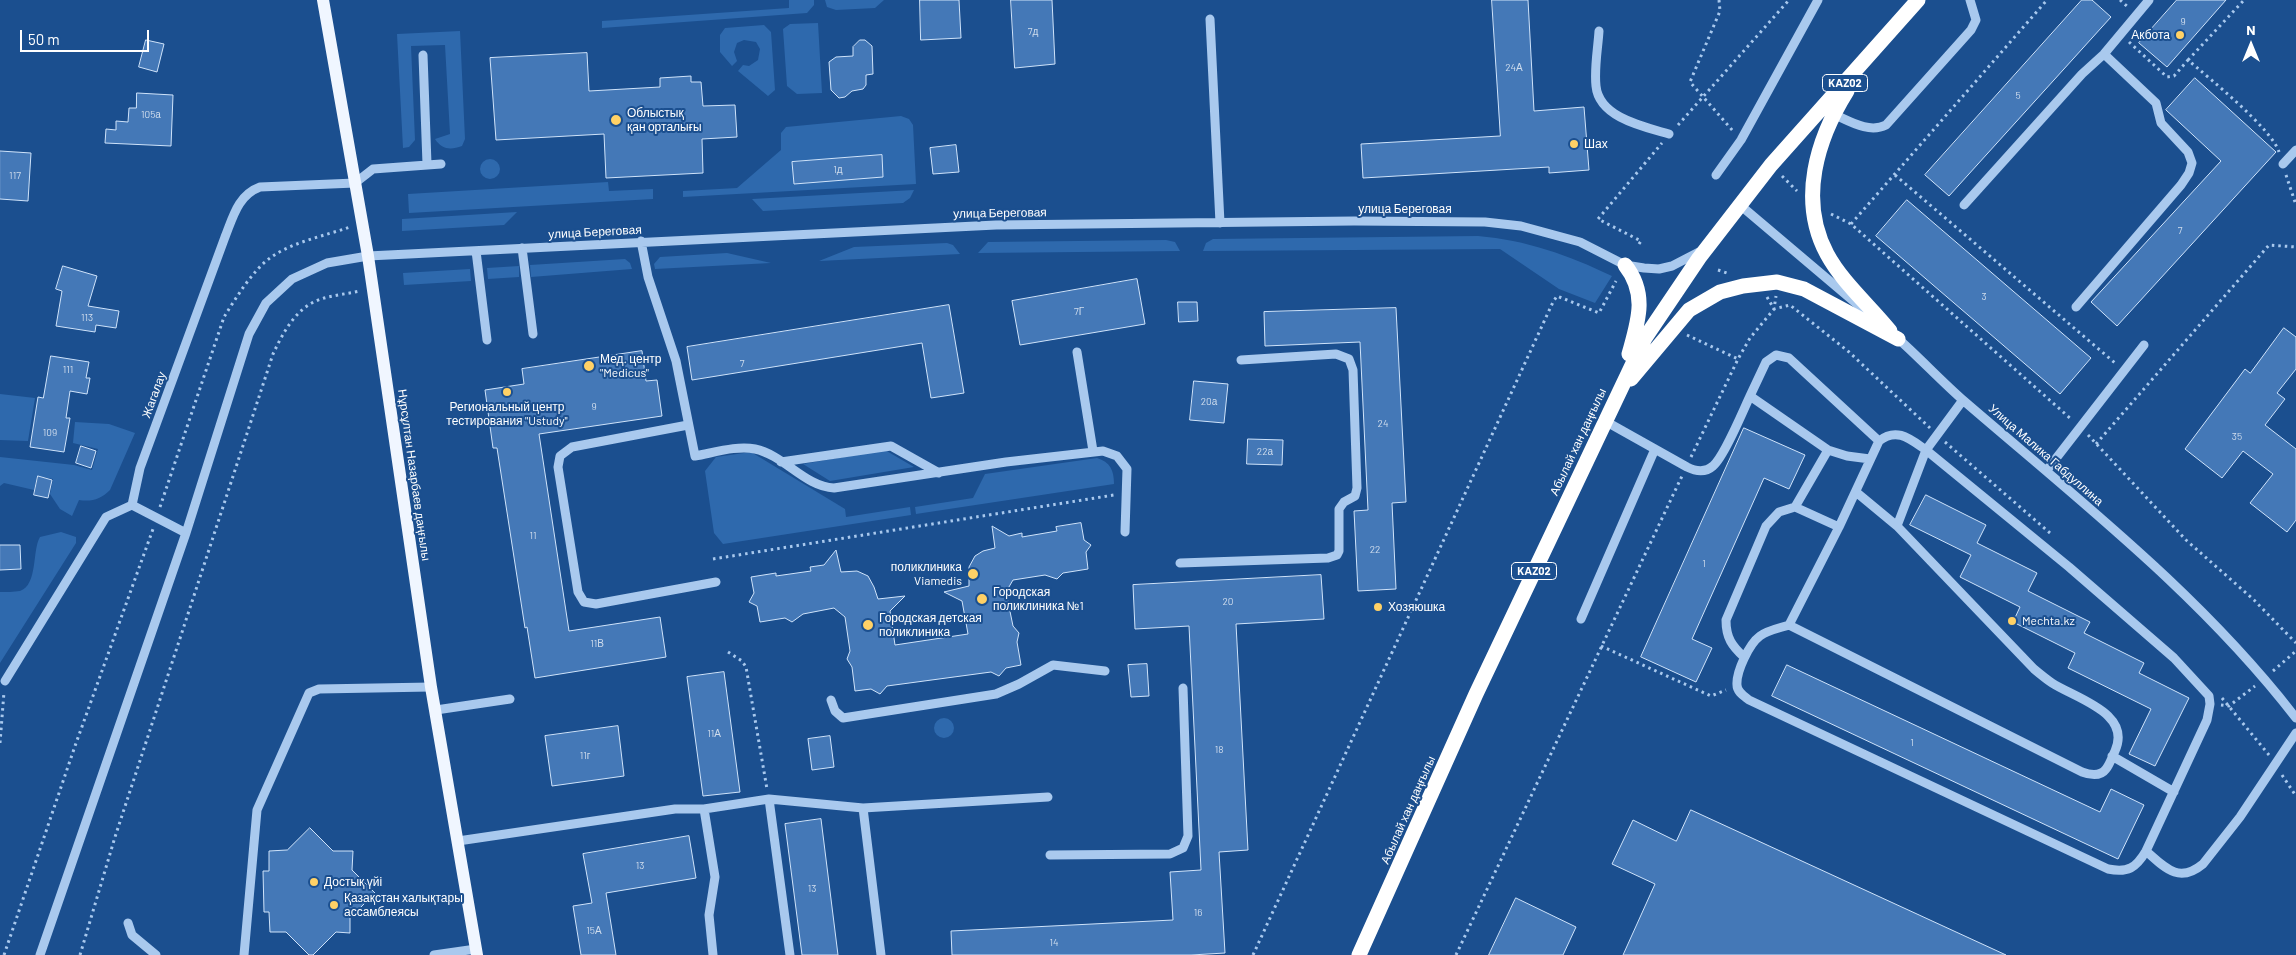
<!DOCTYPE html>
<meta charset="utf-8">
<style>
body{margin:0}
#map{position:relative;width:2296px;height:955px;overflow:hidden;background:#1b4f8f;font-family:Barlow,sans-serif}
canvas{display:block}
.north{position:absolute;left:2226px;top:20px;width:50px;height:50px;-webkit-text-stroke:4px #1b4f8f;paint-order:stroke;rotate:0deg;font-size:14px;font-weight:700;line-height:20px;text-align:center;color:#fff}
.north::after{content:'';display:block;margin:auto;width:18px;height:22px;background:#fff;clip-path:polygon(50% 0,100% 100%,50% 72%,0 100%)}
.scale{position:absolute;left:20px;top:30px;width:129px;height:22px;box-sizing:border-box;border:2px solid #fff;border-top:0;padding-left:6px;font-size:15px;line-height:18px;white-space:nowrap;color:#fff;-webkit-text-stroke:4px #1b4f8f;paint-order:stroke}
</style>
<div id="map">
<canvas width="2296" height="955"></canvas>
<div class="north">N</div>
<div class="scale">50 m</div>
</div>
<script>
const c = document.querySelector('canvas').getContext('2d');
c.lineJoin = 'round';
function fill(path, color) { c.fillStyle = color; c.fill(path, 'evenodd'); }
function trace(path, color, width, dash) { c.strokeStyle = color; c.lineWidth = width; c.lineCap = dash ? 'butt' : 'round'; c.setLineDash(dash || []); c.stroke(path); }
function write(font, color, halo, rows, align = 'center') {
  c.font = font + ' Barlow,sans-serif'; c.lineWidth = 4; c.setLineDash([]); c.textBaseline = 'middle'; c.strokeStyle = halo; c.fillStyle = color; for (const [text, x, y, turn = 0] of rows) {
    c.save(); c.translate(x, y); c.rotate((+turn || 0) * Math.PI / 180); c.textAlign = isNaN(turn) ? turn : align; if (halo) c.strokeText(text, 0, 0); c.fillText(text, 0, 0); c.restore();
  }
}
const green = new Path2D(`
 M789,0H814V5L807,13L602,28V21L789,8Z
 M825,0H884L875,8L836,10L827,7Z
 M818,23L822,93L797,94L787,86L783,29L790,24Z
 M764,25L771,32L775,90L768,96L738,71L743,65L749,66L758,60L760,49L756,42L744,40L737,43L734,52L737,61L732,66L720,52V35L725,28Z
 M460,31L465,139L462,146C451,150 442,150 435,139L450,134L445,45L411,46L415,140L409,147L403,148L397,34Z
 M901,116L909,119L913,125L916,184L683,197V191L737,188L781,150V133L786,127Z
 M480 169a10 10 0 1 1 20 0a10 10 0 1 1-20 0Z
 M608,182L609,191L653,189V199L409,213L408,194Z
 M914,190L910,198L903,203L763,211L752,199Z
 M517,212L504,225L402,231V219Z
 M1478,236C1526,240 1568,255 1612,276L1595,303L1559,289L1500,249L1203,251L1206,243L1213,239Z
 M1166,240L1175,242L1180,251L978,253L988,242Z
 M947,243L953,245L960,254L819,261L854,247Z
 M727,253L771,263L655,269L654,264L660,257Z
 M625,259L630,263L632,269L531,277L530,265Z
 M519,266V277L488,279L487,268Z
 M470,269L471,281L404,285L403,273Z
 M0,394L35,398L28,441L0,440Z
 M75,422L109,424L135,433L110,490C101,499 92,502 79,500L72,516L60,509L50,494L53,479L37,476L34,490L4,483L0,486V457L74,465L92,470L98,449L73,443Z
 M885,450L914,467L830,481L803,464Z
 M751,452L845,509L846,517L910,507L911,515L723,544L714,533L705,471L716,457Z
 M1097,458C1110,462 1114,470 1114,484L916,514L915,507L973,498L985,474Z
 M61,532L76,537V543L0,663V592C6,592 14,592 20,591C38,585 32,550 40,537Z
 M934 728a10 10 0 1 1 20 0a10 10 0 1 1-20 0Z`);
const building = new Path2D(`
 M920,0H959L961,38L921,40Z
 M1011,0H1052L1055,64L1015,68Z
 M1492,0H1528L1534,111L1584,107L1589,170L1549,173V167L1363,178L1361,144L1500,136Z
 M2082,0H2092L2111,17L1949,196L1925,175Z
 M2177,0H2226L2167,67L2139,43Z
 M146,40L164,44L157,72L139,67Z
 M860,40H865L872,46L873,74L866,75V85L863,89L852,91L845,97L839,98L831,90L829,62L836,57L853,56V47Z
 M587,53L589,91L660,87V78L691,76V82H701L703,106L735,105L737,137L702,139L703,173L606,178L604,134L496,140L490,58Z
 M2195,78L2276,152L2117,326L2091,302L2221,161L2166,110Z
 M137,93L173,95L171,146L105,143L106,129L116,130V121L128,122L129,108H136Z
 M956,145L959,172L933,174L930,148Z
 M0,151L31,153L28,201L0,199Z
 M882,155L883,177L794,184L792,162Z
 M1907,200L2091,358L2060,394L1876,236Z
 M63,266L97,276L88,306L119,311L116,328L96,325L95,332L56,326L62,291L56,289Z
 M1137,279L1145,324L1020,345L1012,301Z
 M1178,302H1197L1198,321L1179,322Z
 M949,305L964,393L931,398L922,343L692,380L687,347Z
 M1396,308L1406,502L1392,503L1396,589L1358,591L1354,511L1368,510L1360,342L1265,346L1264,312Z
 M2284,328L2296,337V369L2277,393L2285,399L2265,425L2296,449V520L2287,532L2250,503L2273,474L2243,451L2222,478L2185,449L2245,369L2250,373Z
 M642,351L646,381L657,380L662,416L539,434L569,631L660,617L666,657L535,678L527,627L525,628L497,448H493L485,390L524,384L522,369Z
 M51,356L89,362L86,378H90L87,394L70,391L66,418H70L64,452L30,447L38,397L43,398Z
 M1194,381L1228,384L1224,423L1190,420Z
 M1744,428L1805,455L1789,489L1764,478L1692,639L1712,648L1696,682L1641,657Z
 M1248,439L1283,440L1282,465L1247,464Z
 M81,446L96,451L91,468L76,463Z
 M38,476L52,480L48,498L34,495Z
 M1926,495L1986,525L1977,543L2037,573L2028,591L2090,622L2084,633L2144,663L2139,673L2189,698L2155,766L2129,754L2151,709L2068,668L2075,653L2013,622L2020,607L1960,577L1971,555L1910,525Z
 M1081,523L1084,540L1091,545L1086,552L1088,569L1063,573L1057,579L1045,575L1013,580L1006,592L1013,626L1019,633L1017,642L1021,665L1006,668L999,676L991,672L887,686L880,694L871,689L855,691L852,667L847,659L850,651L845,617L834,608L803,614L792,622L785,618L760,622L757,606L749,602L754,593L751,577L776,573V576L811,571L810,567L824,565L836,550L841,572L857,571L868,576L874,587L878,599L905,596L890,611L895,645L968,634L962,601L944,592L969,586V567L975,556L983,551L995,548L992,526L1009,536L1022,533V537L1057,531L1056,527Z
 M0,545H20L21,569L0,570Z
 M1321,575L1324,619L1236,624L1248,850L1219,852L1225,953L1191,955H952L951,931L1173,920L1170,872L1201,870L1189,626L1135,629L1133,585Z
 M1147,664L1149,696L1131,697L1128,665Z
 M1787,665L2100,812L2111,789L2144,805L2118,859L1772,696Z
 M724,672L740,792L703,796L687,677Z
 M618,726L624,776L552,786L545,736Z
 M830,736L834,767L812,770L808,739Z
 M1691,810L2006,955H1623L1655,884L1612,864L1633,820L1676,841Z
 M821,819L838,955H802L785,824Z
 M310,828L333,851H353L352,870L375,893L350,918V933L336,932L313,955H309L286,932H270L269,912H264L263,871H269V851L287,850Z
 M689,836L696,878L606,893L616,955H581L573,906L592,903L583,854Z
 M1516,898L1576,927L1563,955H1489Z`);
const path = new Path2D(`
 M1719,0L1720,11L1690,82L1733,131
 M2120,0L2129,8
 M2129,42L2167,77L2174,76L2188,60C2209,78 2272,129 2279,152
 M2188,60L2244,0
 M1678,125L1789,0
 M1895,175L2115,363
 M2286,175L2296,205
 M1782,176L1797,191
 M1831,214L1851,224L2071,419
 M1851,224L2047,0
 M1639,244L1641,241L1598,219L1662,143
 M1718,270L1727,273
 M1767,297L1774,309L1790,305L1849,352L1930,428
 M1687,335L1738,359
 M2088,435L2186,540L2254,600L2296,643
 M1945,442L2050,533
 M2096,444L2269,245L2296,247
 M1691,457L1738,359L1750,338L1774,309L1776,296
 M160,507L224,317C236,298 252,271 270,258C292,242 324,236 350,227
 M713,559L1114,495
 M1601,646L1711,696L1726,690
 M728,652L742,661L746,667L767,789
 M2273,671L2296,651
 M2222,698L2269,755
 M2221,705L2229,706L2255,686
 M0,743L4,692
 M2282,775L2296,796
 M4,955L75,746L153,529
 M80,955L115,837L273,354C283,333 296,307 321,299C333,295 347,294 360,291
 M1253,955L1553,302L1557,296L1599,313L1616,281
 M1456,955L1682,476`);
const minor = new Path2D(`
 M1210,19L1220,223
 M1599,31C1598,48 1594,68 1596,86C1599,118 1645,127 1669,134
 M423,55L427,164
 M1831,113C1848,120 1868,134 1886,125L1971,30L1976,20L1970,0
 M2283,164L2296,150
 M1716,175L1741,140L1818,0
 M1740,205L1864,310
 M1964,205L2082,74L2104,54L2149,0
 M641,241L648,277L676,361L695,456C713,453 737,445 755,449C784,455 805,487 834,488L1006,462L1103,451L1117,456L1127,469L1125,532
 M522,248L533,334
 M476,251L487,340
 M2076,307L2181,185L2189,173L2192,163L2188,152L2161,123L2156,103L2104,54
 M1895,336C1919,357 1940,380 1964,401C2080,501 2202,596 2296,718
 M1077,352L1093,451
 M1750,396L1766,362L1776,355L1789,358L1879,441
 M1605,421L1687,467C1695,471 1705,473 1713,466C1724,457 1743,411 1750,396L1828,450L1795,507L1779,512L1766,526L1726,620C1726,638 1732,646 1744,657
 M688,425L572,447L560,456L558,467L578,592L584,602L596,604L716,582
 M1828,450L1847,456L1870,459
 M781,462L891,446L939,473
 M2047,470L2144,345
 M1856,492L1897,526
 M132,505L186,533
 M1795,507L1839,527
 M1180,563L1328,558L1337,555L1339,551V509L1344,502L1355,496L1357,488L1353,370L1349,359L1336,354L1241,360
 M1581,619L1655,449
 M1789,625L2082,772C2090,775 2100,777 2106,769C2110,764 2112,757 2115,751C2132,713 2077,699 2052,683C2046,679 2040,674 2034,669L1897,526L1926,450C1910,439 1897,427 1879,441L1839,527L1789,625C1780,628 1768,630 1760,636C1749,644 1736,672 1737,685C1737,692 1744,696 1749,700L2108,869C2128,873 2136,868 2146,851L2207,720L2210,704L2209,696L2174,658L2069,567L1926,450L1963,400
 M5,681L106,517L132,505L140,468L225,237C233,217 238,195 260,187L355,183L373,169L441,164
 M831,700L835,711L843,718L996,694L1019,684L1053,665L1105,671
 M436,710L510,699
 M2112,756L2174,792
 M769,799L790,955
 M863,808L881,955
 M704,809L715,877L709,915L713,955
 M458,841L675,809H704L769,799L863,808L1048,797
 M2146,851C2165,868 2179,884 2203,864L2240,817L2296,733
 M1050,855L1170,854L1183,848L1188,836L1183,688
 M128,923L132,935L156,955
 M40,955L186,533L249,334L266,303L292,279L327,263L368,256L996,225L1354,221L1485,222L1521,226L1580,242L1625,265L1644,268L1659,269L1672,266L1699,252
 M244,955L257,810L309,693L319,689L431,687
 M434,955L476,949`);
const major = new Path2D(`
 M323,0L368,256L431,687L477,955`);
const highway = new Path2D(`
 M1847,91C1817,139 1798,200 1827,254C1842,282 1870,306 1890,331
 M1625,265C1648,294 1638,322 1629,354
 M1631,379L1689,310L1720,292L1743,286L1777,282L1804,289L1898,339
 M1359,955L1476,694L1645,338L1699,258L1771,165L1918,0`);
const markers = [
 [2180,35,5,"#ffd166"],
 [616,120,6,"#ffd166"],
 [1574,144,5,"#ffd166"],
 [589,366,6,"#ffd166"],
 [507,392,5,"#ffd166"],
 [973,574,6,"#ffd166"],
 [982,599,6,"#ffd166"],
 [1378,607,5,"#ffd166"],
 [2012,621,5,"#ffd166"],
 [868,625,6,"#ffd166"],
 [314,882,5,"#ffd166"],
 [334,905,5,"#ffd166"]
];
const numberNames = [
 ["9",2183,22],
 ["7д",1033,32],
 ["24А",1514,68],
 ["5",2018,96],
 ["105а",151,115],
 ["1д",838,170],
 ["117",15,176],
 ["7",2180,231],
 ["3",1984,297],
 ["7Г",1079,312],
 ["113",87,318],
 ["7",742,364],
 ["111",68,370],
 ["20а",1209,402],
 ["9",594,407],
 ["24",1383,424],
 ["109",50,433],
 ["35",2237,437],
 ["22а",1265,452],
 ["11",533,536],
 ["22",1375,550],
 ["1",1704,564],
 ["20",1228,602],
 ["11В",597,644],
 ["11А",714,734],
 ["1",1912,743],
 ["18",1219,750],
 ["11г",585,756],
 ["13",640,866],
 ["13",812,889],
 ["16",1198,913],
 ["15А",594,931],
 ["14",1054,943]
];
const shields = [
 [1845,83,45],
 [1534,571,45]
];
const shieldNames = [
 ["KАZ02",1845,83],
 ["KАZ02",1534,571]
];
const poiNames = [
 ["Акбота",2170,35,"right"],
 ["Облыстық",627,113],
 ["қан орталығы",627,127],
 ["Шах",1584,144],
 ["Мед. центр",600,359],
 ["\"Medicus\"",600,373],
 ["Региональный центр",507,407,"center"],
 ["тестирования \"Ustudy\"",507,421,"center"],
 ["поликлиника",962,567,"right"],
 ["Viamedis",962,581,"right"],
 ["Городская",993,592],
 ["поликлиника №1",993,606],
 ["Хозяюшка",1388,607],
 ["Городская детская",879,618],
 ["поликлиника",879,632],
 ["Mechta.kz",2022,621],
 ["Достық үйі",324,882],
 ["Қазақстан халықтары",344,898],
 ["ассамблеясы",344,912]
];
const streetNames = [
 ["улица Береговая",1405,209],
 ["улица Береговая",1000,213,-1],
 ["улица Береговая",595,232,-3],
 ["Жагалау",154,395,-70],
 ["Абылай хан даңғылы",1578,442,-65],
 ["Улица Малика Габдуллина",2046,455,41],
 ["Нұрсұлтан Назарбаев даңғылы",414,475,82],
 ["Абылай хан даңғылы",1408,810,-66]
];
fill(green, '#2e69ad');
fill(building, '#4478b7');
trace(building, '#cfe3fa', 1);
trace(path, '#a9c9ee', 3, [2.5, 4]);
trace(minor, '#a9c9ee', 9);
trace(major, '#f0f6ff', 12);
trace(highway, '#fff', 15);
for (const [x, y, r, color] of markers) { const dot = new Path2D(); dot.arc(x, y, r, 0, 2 * Math.PI); c.fillStyle = color; c.fill(dot); trace(dot, '#1b4f8f', 2); }
write('10px', '#d0dded', null, numberNames);
for (const [x, y, w] of shields) { const box = new Path2D(); box.roundRect(x - w / 2, y - 8.5, w, 17, 4); c.fillStyle = '#1b4f8f'; c.fill(box); trace(box, '#fff', 1); }
write('bold 11px', '#fff', null, shieldNames);
write('12px', '#fff', '#1b4f8f', poiNames, 'left');
write('12px', '#fff', '#1b4f8f', streetNames);
</script>
